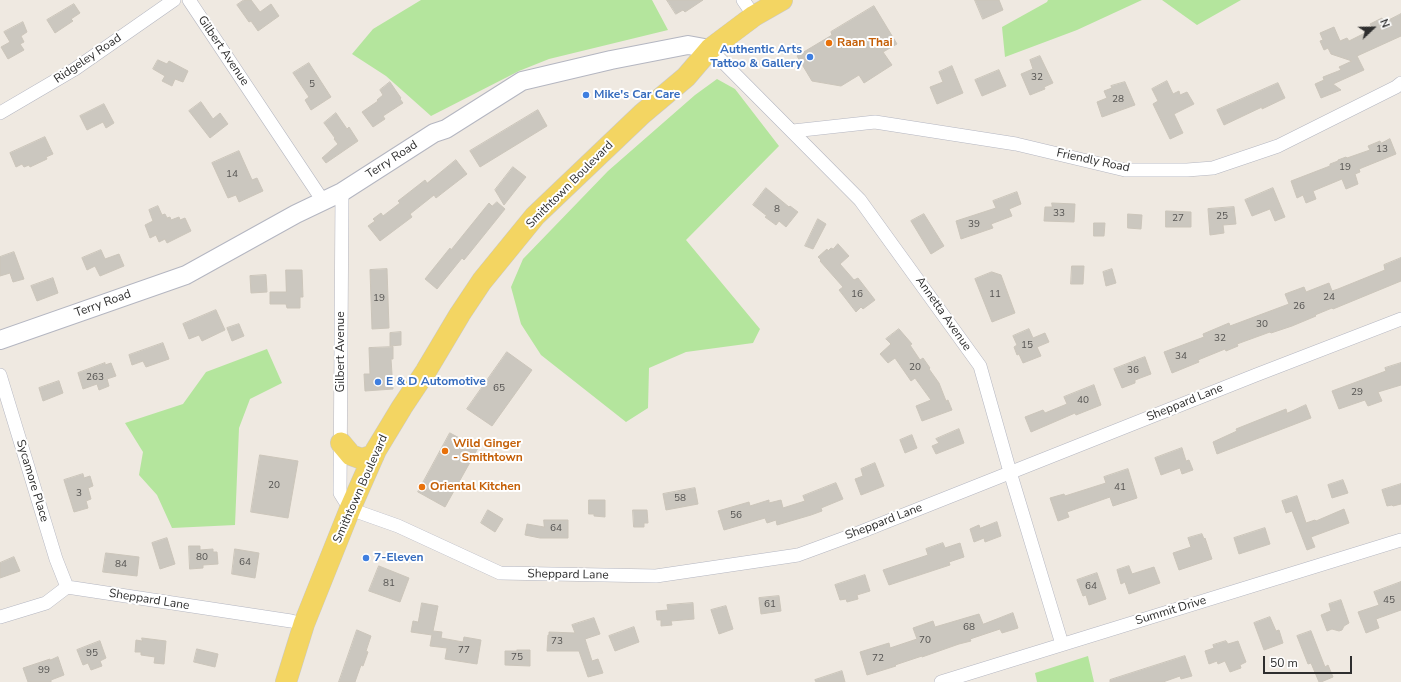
<!DOCTYPE html>
<style>
body{margin:0}
#map{position:relative;width:1401px;height:682px;overflow:hidden;background:#efe9e1;font-family:"Nunito Sans",sans-serif}
canvas{display:block}
.north{position:absolute;left:1353px;top:8px;width:40px;height:40px;-webkit-text-stroke:3px #fff;paint-order:stroke;rotate:68deg;font-size:11px;font-weight:700;line-height:16px;text-align:center;color:#2e2e2e}
.north::after{content:'';display:block;margin:auto;width:14px;height:18px;background:#2e2e2e;clip-path:polygon(50% 0,100% 100%,50% 72%,0 100%)}
.scale{position:absolute;left:1263px;top:656px;width:89px;height:18px;box-sizing:border-box;border:2px solid #2e2e2e;border-top:0;padding-left:5px;font-size:12px;line-height:14px;white-space:nowrap;color:#2e2e2e;-webkit-text-stroke:3px #fff;paint-order:stroke}
</style>
<div id="map">
<canvas width="1401" height="682"></canvas>
<div class="north">N</div>
<div class="scale">50 m</div>
</div>
<script>
const c = document.querySelector('canvas').getContext('2d');
c.lineJoin = 'round';
function fill(path, color) { c.fillStyle = color; c.fill(path, 'evenodd'); }
function trace(path, color, width, dash) { c.strokeStyle = color; c.lineWidth = width; c.lineCap = dash ? 'butt' : 'round'; c.setLineDash(dash || []); c.stroke(path); }
function write(font, color, halo, rows, align = 'center') {
  c.font = font + ' "Nunito Sans",sans-serif'; c.lineWidth = 4; c.setLineDash([]); c.textBaseline = 'middle'; c.strokeStyle = halo; c.fillStyle = color; for (const [text, x, y, turn = 0] of rows) {
    c.save(); c.translate(x, y); c.rotate((+turn || 0) * Math.PI / 180); c.textAlign = isNaN(turn) ? turn : align; if (halo) c.strokeText(text, 0, 0); c.fillText(text, 0, 0); c.restore();
  }
}
const green = new Path2D(`
 M421,0H652L668,30L549,59L519,71L431,116L386,76L352,54L373,29Z
 M1048,0H1142L1077,30L1005,57L1002,27L1047,2Z
 M1162,0H1241L1197,25Z
 M717,79L735,89L779,146L686,240L760,329L753,343L686,352L649,368L648,408L626,422L541,355L521,324L511,287L523,259L608,171L695,95Z
 M267,349L282,383L250,399L239,428L235,525L172,528L157,495L139,475L143,452L125,423L183,404L206,372Z
 M1088,656L1094,682H1037L1035,673Z`);
const building = new Path2D(`
 M244,0H251L260,12L271,4L279,16L258,31L251,21L249,22L237,5Z
 M667,0H703L685,12L683,10L676,14Z
 M975,0H999L1003,10L983,19Z
 M74,4L80,13L71,19L73,21L55,33L47,20Z
 M874,6L897,44L883,52L892,65L864,83L859,75L841,86L812,81L797,56L832,35L831,32Z
 M1401,14V36L1357,56L1364,70L1333,84L1341,90L1321,98L1315,84L1324,80L1323,77L1341,70L1339,67L1352,61L1331,54L1328,48L1324,50L1320,41L1323,40L1320,33L1334,27L1340,41L1347,38L1349,41L1373,29L1370,24L1382,18L1384,22Z
 M23,22L27,32L21,36L24,42L20,44L24,50L8,59L1,47L10,42L4,32Z
 M1040,56L1053,83L1044,87L1045,89L1030,95L1021,74L1033,69L1030,60Z
 M158,60L167,64L169,61L188,71L183,82L175,79L172,86L162,81L165,76L153,69Z
 M309,63L331,97L311,110L305,100L309,97L293,73Z
 M952,66L963,93L937,104L930,87L943,82L939,72Z
 M999,70L1006,86L982,96L975,80Z
 M1167,81L1173,94L1179,91L1180,95L1187,92L1194,104L1174,114L1183,133L1170,139L1153,104L1158,101L1152,89Z
 M390,82L401,98L400,99L403,103L383,116L385,119L373,127L362,112L378,101L377,100L383,95L380,90Z
 M1125,82L1135,105L1102,117L1097,102L1107,98L1104,91L1112,88L1111,86Z
 M1278,83L1285,98L1262,109V107L1224,125L1217,110Z
 M201,102L213,119L220,113L228,124L210,138L189,111Z
 M104,104L114,123L106,128L103,122L87,130L80,116Z
 M538,110L547,126L480,167L470,151Z
 M336,113L347,129L349,127L358,141L326,163L322,158L338,144L334,139L335,138L324,123Z
 M45,137L53,154L46,157L47,159L30,167L29,165L24,167L22,164L16,167L10,153Z
 M1390,139L1396,154L1359,169L1360,172L1355,174L1358,184L1346,189L1342,179L1313,191L1316,199L1306,203L1303,195L1297,198L1291,181L1330,166V164L1338,161V160L1346,157L1347,158L1370,150L1368,146L1380,141L1381,143Z
 M239,151L252,180L257,178L263,191L239,202L236,195L228,198L212,163Z
 M456,160L467,174L436,198L434,195L410,214L412,217L380,241L368,226L375,221L373,219L381,213L383,216L400,203L398,201L425,180L427,183Z
 M513,167L526,177L504,205L495,190Z
 M766,188L789,207L790,206L798,212L786,227L779,221L776,225L765,217L767,216L753,205Z
 M1273,188L1285,217L1275,221L1270,209L1252,216L1245,200Z
 M1017,192L1021,204L1009,209L1012,216L991,224L993,228L961,239L956,221L996,208L993,201Z
 M497,202L505,209L464,260L462,258L437,289L425,279L450,248L451,250L489,203L492,206Z
 M1052,203L1075,204L1074,222L1044,221L1045,207H1052Z
 M158,206L162,215L165,214L167,218L170,217L171,220L179,217L180,220L185,218L191,231L167,243L165,239L159,242L156,235L150,238L145,225L153,221L149,210Z
 M1234,207L1236,224L1223,225L1224,233L1210,235L1208,209Z
 M1166,211L1191,212V227H1166Z
 M924,214L944,246L931,254L911,221Z
 M1128,214L1142,215L1141,229L1128,228Z
 M818,219L826,224L813,249L805,246Z
 M1094,223H1105L1104,236H1094Z
 M838,244L849,256L840,264L854,280L858,278L875,300L863,309L861,307L856,312L839,290L843,287L820,261L821,260L818,257L827,249L828,251L831,248L833,249Z
 M101,250L105,259L119,254L124,266L100,276L95,266L87,270L82,258Z
 M14,252L24,279L13,282L10,273L0,276V257Z
 M1401,258V281L1333,309L1332,308L1315,315L1316,316L1292,326L1271,333L1270,332L1237,344L1238,346L1226,351L1225,349L1198,360L1199,362L1172,373L1164,352L1204,337L1203,334L1229,323L1230,326L1289,304L1285,294L1304,287L1306,292L1329,283L1332,291L1338,289L1385,270L1384,265Z
 M1072,266H1084L1083,284H1071Z
 M387,269L389,328L372,329L370,270Z
 M1112,269L1116,283L1106,286L1103,272Z
 M286,270H302L303,297H300V308H287L286,304H270V292H286Z
 M992,272L1001,275L1015,313L992,322L975,279Z
 M266,275L267,292L251,293L250,276Z
 M53,278L58,293L37,301L31,286Z
 M216,310L225,330L202,341L199,335L189,339L183,324Z
 M239,324L244,336L232,341L227,328Z
 M899,329L912,344L910,345L920,360L923,358L930,368L929,369L939,383L946,401L948,400L952,410L922,421L916,406L931,400L915,378L911,381L895,358L888,363L880,354L891,344L886,339Z
 M1029,329L1033,338L1045,333L1049,342L1037,347L1041,356L1023,363L1019,354L1017,355L1014,347L1017,345L1013,336Z
 M401,332V345L390,346V333Z
 M163,343L169,359L146,367L143,361L132,365L129,355Z
 M393,347V359H391L393,389L365,391L364,374H370L369,348Z
 M507,352L532,370L492,426L467,409Z
 M1145,357L1151,374L1135,380V383L1122,388L1114,369Z
 M105,363V365L111,363L116,376L107,379L109,386L99,390L97,384L83,389L78,373Z
 M1401,363V385L1378,392L1382,401L1368,406L1365,400L1339,409L1332,391L1386,371L1385,368Z
 M59,381L63,393L43,401L39,388Z
 M1094,385L1101,405L1076,415L1075,413L1031,432L1025,417L1043,410L1045,413L1067,404L1064,397Z
 M1306,405L1311,418L1217,454L1213,442L1237,431L1236,429L1286,409L1287,413Z
 M959,429L964,443L936,454L932,446L939,443L936,439Z
 M450,433L478,448L445,507L418,492Z
 M912,435L917,448L905,453L900,440Z
 M1182,448L1186,461L1189,460L1193,470L1182,474L1180,468L1161,475L1155,458Z
 M260,455L298,461L288,518L251,512Z
 M875,463L884,486L861,495L855,479L863,476L861,469Z
 M1128,469L1137,498L1113,506L1110,497L1067,512L1069,517L1058,521L1050,498L1064,494L1065,496L1106,483L1104,477Z
 M83,474L84,478L90,476L93,486L88,488L91,499L86,501L88,508L74,512L64,480Z
 M1343,480L1348,493L1332,498L1328,485Z
 M836,483L843,499L821,508L822,511L811,515L777,525L776,520L767,523L765,518L724,530L718,511L749,502L750,506L769,500V503L781,500L783,508L805,501L803,496Z
 M1401,484V504L1393,506L1392,505L1387,506L1382,490Z
 M695,488L698,504L666,510L663,494Z
 M1297,496L1306,523L1315,520L1316,521L1344,509L1349,523L1311,537L1315,547L1307,550L1292,511L1286,513L1282,501Z
 M589,500H605V517L594,516V514H589Z
 M488,510L503,519L495,532L481,523Z
 M633,510H647L648,523H644V527H634Z
 M544,520H568V538H540L525,535L527,524L544,527Z
 M997,522L1001,536L985,542L984,538L974,542L970,529L979,525L980,528Z
 M1265,528L1270,544L1239,554L1234,538Z
 M1202,534L1204,539L1205,538L1212,559L1179,570L1173,553L1191,547L1188,538Z
 M167,538L175,564L160,569L152,543Z
 M943,543L945,548L960,543L964,557L949,562L950,565L889,585L883,570L928,555L926,549Z
 M189,546H200V550L213,549V552H217L218,564L203,565V568L190,569Z
 M235,549L259,553L255,578L232,574Z
 M106,553L139,557L137,576L103,572Z
 M14,557L20,571L0,578V563Z
 M379,566L409,578L400,602L369,591Z
 M1129,566L1132,574L1154,567L1160,583L1129,594L1125,582L1121,584L1117,570Z
 M1097,573L1106,599L1089,605L1086,595L1083,596L1077,580Z
 M865,575L870,591L857,595L858,599L847,602L846,599L840,600L835,585Z
 M1401,582V610L1376,619L1379,628L1366,633L1358,612L1379,605L1374,592Z
 M779,596L781,611L761,614L759,598Z
 M1341,600L1349,623L1344,626L1342,630L1339,631L1332,629L1327,631L1321,615L1331,611L1329,604Z
 M422,603L438,606L433,631L442,632L441,638L463,642L464,637L481,640L477,664L445,659L447,648L430,646L432,635L411,632L413,621L418,622Z
 M693,603L694,619L671,621L672,625L661,626V620H657L656,611L668,610L667,605Z
 M726,606L733,629L719,634L711,610Z
 M1013,613L1018,628L1002,633L1000,629L970,639L971,641L959,644L922,657V656L895,665L896,666L867,675L860,652L889,643L890,648L917,639L913,628L933,621L935,627L979,614L983,624Z
 M1270,617L1276,631L1279,630L1283,643L1264,650L1254,623Z
 M594,618L600,634L585,639L592,661L598,659L603,673L588,677L579,651H547L548,635H549V632L575,633L572,625Z
 M634,627L639,642L615,651L609,636Z
 M357,630L371,636L366,651L368,652L363,666L361,665L355,682H339Z
 M1311,631L1325,667L1328,665L1333,677L1321,682H1319L1311,663L1308,664L1297,636Z
 M142,638L166,641L164,664L154,663L155,657L141,655V652H135L136,640L142,641Z
 M100,641L106,658L100,661L102,666L91,670L88,663L83,665L77,650Z
 M1226,641L1228,644L1238,641L1246,662L1240,665L1241,668L1230,672L1225,661L1218,664L1217,661L1209,664L1205,651L1214,648L1213,645Z
 M197,649L218,654L215,667L194,662Z
 M517,650H530V666L505,665V651H517Z
 M1185,656L1192,676L1181,679L1180,676L1163,682H1110V680Z
 M58,657L64,675L51,680V682H28L23,668L50,659V660Z
 M842,671L845,682H816L815,680Z`);
const street = new Path2D(`
 M189,0L323,201
 M743,0L754,16
 M710,49L860,200L980,366L1010,472L1062,644
 M0,113L75,69L174,0
 M793,131L875,122L1016,144L1125,170H1187L1213,168L1278,146L1396,87L1401,83
 M342,192L340,493L350,509L398,526L500,573L656,576L798,555L858,533L1256,375L1401,319
 M0,375L56,559L67,587
 M0,617L46,603L67,587L291,621L304,624
 M941,682L1401,540`);
const secondary = new Path2D(`
 M0,340L186,275L296,214L342,192L434,133L446,129L522,81L611,60L688,45L710,49`);
const primary = new Path2D(`
 M341,443L351,455L362,459L374,455
 M286,682L304,624L350,509L376,450L402,407L426,371L460,314L482,281L535,216L642,114L686,77L710,49L754,16L782,0`);
const markers = [
 [829,43,4,"#e8710a"],
 [810,57,4,"#3f7fe0"],
 [586,95,4,"#3f7fe0"],
 [378,382,4,"#3f7fe0"],
 [445,451,4,"#e8710a"],
 [422,487,4,"#e8710a"],
 [366,558,4,"#3f7fe0"]
];
const numberNames = [
 ["32",1037,78],
 ["5",312,85],
 ["28",1118,100],
 ["13",1382,150],
 ["19",1345,168],
 ["14",232,175],
 ["8",777,210],
 ["33",1059,214],
 ["25",1222,217],
 ["27",1178,219],
 ["39",974,225],
 ["16",857,295],
 ["11",995,295],
 ["24",1329,298],
 ["19",379,299],
 ["26",1299,307],
 ["30",1262,325],
 ["32",1220,339],
 ["15",1027,346],
 ["34",1181,357],
 ["20",915,368],
 ["36",1133,371],
 ["263",95,378],
 ["65",499,389],
 ["29",1357,393],
 ["40",1083,401],
 ["20",274,486],
 ["41",1120,488],
 ["3",79,494],
 ["58",680,499],
 ["56",736,516],
 ["64",556,529],
 ["80",202,558],
 ["64",245,563],
 ["84",121,565],
 ["81",389,584],
 ["64",1091,587],
 ["45",1389,601],
 ["61",770,605],
 ["68",969,628],
 ["70",925,641],
 ["73",557,642],
 ["77",464,651],
 ["95",92,654],
 ["75",517,658],
 ["72",878,659],
 ["99",44,671]
];
const foodNames = [
 ["Raan Thai",837,43],
 ["Wild Ginger",453,444],
 ["- Smithtown",453,458],
 ["Oriental Kitchen",430,487]
];
const shopNames = [
 ["Authentic Arts",802,50,"right"],
 ["Tattoo & Gallery",802,64,"right"],
 ["Mike's Car Care",594,95],
 ["E & D Automotive",386,382],
 ["7-Eleven",374,558]
];
const streetNames = [
 ["Gilbert Avenue",223,51,56],
 ["Ridgeley Road",88,59,-34],
 ["Terry Road",392,160,-33],
 ["Friendly Road",1093,161,12],
 ["Smithtown Boulevard",570,185,-45],
 ["Terry Road",103,304,-20],
 ["Annetta Avenue",943,314,55],
 ["Gilbert Avenue",341,352,-90],
 ["Sheppard Lane",1185,403,-22],
 ["Sycamore Place",32,481,73],
 ["Smithtown Boulevard",361,489,-66],
 ["Sheppard Lane",884,522,-21],
 ["Sheppard Lane",568,575,1],
 ["Sheppard Lane",149,600,9],
 ["Summit Drive",1171,611,-17]
];
fill(green, '#b4e59d');
fill(building, '#cbc7bf');
trace(building, '#cbc5ba', 1);
trace(street, '#b4b6c1', 14);
trace(secondary, '#b4b6c1', 20);
trace(primary, '#c9c9c9', 22);
trace(street, '#fff', 13);
trace(secondary, '#fff', 18);
trace(primary, '#f3d562', 21);
for (const [x, y, r, color] of markers) { const dot = new Path2D(); dot.arc(x, y, r, 0, 2 * Math.PI); c.fillStyle = color; c.fill(dot); trace(dot, '#fff', 1.5); }
write('10px', '#555452', null, numberNames);
write('bold 12px', '#c56008', '#fff', foodNames, 'left');
write('bold 12px', '#366cbe', '#fff', shopNames, 'left');
write('12px', '#2e2e2e', '#fff', streetNames);
</script>
